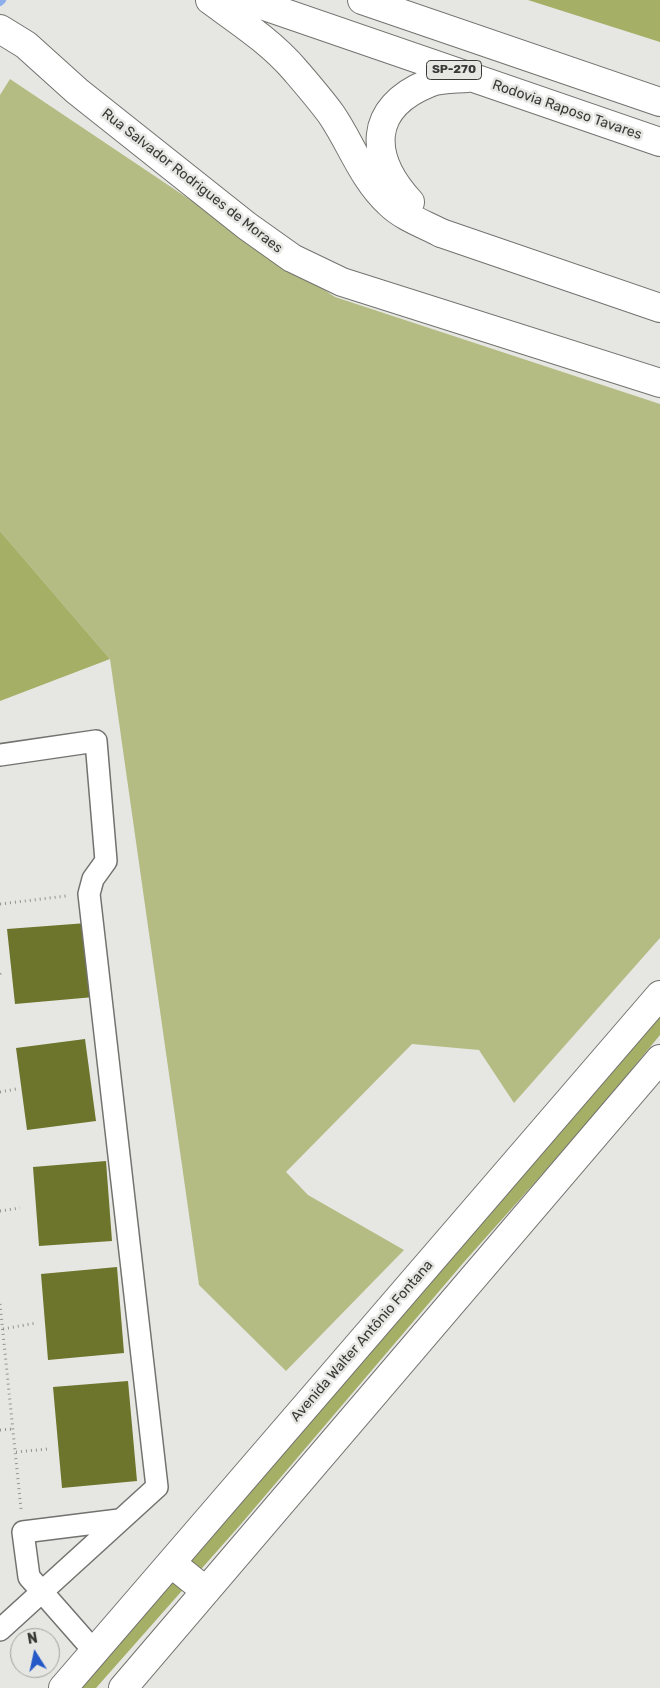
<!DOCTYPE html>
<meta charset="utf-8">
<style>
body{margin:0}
#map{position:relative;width:660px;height:1688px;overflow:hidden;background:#e6e7e3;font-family:Rubik,sans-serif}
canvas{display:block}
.north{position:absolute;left:10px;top:1628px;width:50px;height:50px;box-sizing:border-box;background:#e6e7e3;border:1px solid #a1a19e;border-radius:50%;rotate:350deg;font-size:14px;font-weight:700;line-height:20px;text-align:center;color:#393937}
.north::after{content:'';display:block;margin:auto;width:18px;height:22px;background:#2459c7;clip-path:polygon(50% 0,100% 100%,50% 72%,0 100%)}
</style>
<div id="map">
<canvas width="660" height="1688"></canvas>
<div class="north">N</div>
</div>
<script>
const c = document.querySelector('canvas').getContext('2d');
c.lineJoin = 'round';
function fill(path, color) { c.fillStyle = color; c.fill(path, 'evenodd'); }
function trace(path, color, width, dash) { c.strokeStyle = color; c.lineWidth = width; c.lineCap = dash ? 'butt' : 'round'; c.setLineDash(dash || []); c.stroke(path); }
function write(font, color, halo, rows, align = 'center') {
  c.font = font + ' Rubik,sans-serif'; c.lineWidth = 5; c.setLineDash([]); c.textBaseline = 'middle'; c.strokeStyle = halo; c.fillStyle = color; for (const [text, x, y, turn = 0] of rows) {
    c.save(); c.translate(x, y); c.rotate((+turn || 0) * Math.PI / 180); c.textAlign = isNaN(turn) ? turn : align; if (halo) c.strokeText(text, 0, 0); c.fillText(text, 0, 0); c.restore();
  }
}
const green = new Path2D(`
 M10,79L335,297L660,404V938L514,1103L479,1050L412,1044L286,1172L308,1195L404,1250L286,1371L199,1285L110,659L0,531V95Z`);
const forest = new Path2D(`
 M528,0H660V42Z
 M0,531L110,659L0,701Z
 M660,1009V1035L586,1125L464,1262L241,1524L96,1688H67Z`);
const stream = new Path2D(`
 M0,2L2,0`);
const building = new Path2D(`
 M87,923L94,997L15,1004L7,929Z
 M85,1039L96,1121L27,1130L16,1048Z
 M106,1161L112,1241L39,1246L33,1167Z
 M117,1267L124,1353L48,1360L41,1274Z
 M128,1381L137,1481L62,1488L53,1387Z`);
const path = new Path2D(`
 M0,904L66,896
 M0,974L1,973
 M0,1092L16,1089
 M0,1211L20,1208
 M0,1304L21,1509
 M3,1329L36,1323
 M0,1430L13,1429
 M16,1452L48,1449`);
const street = new Path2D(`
 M0,755L96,741L106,861L93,879L89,894L157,1487L0,1630
 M94,1651L29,1577L23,1532L119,1520`);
const secondary = new Path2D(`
 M0,29L26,45L77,91L247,226L292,258L342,282L660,383
 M441,233L660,308
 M171,1563L206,1591
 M63,1688L660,995
 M123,1688L660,1059`);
const highway = new Path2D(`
 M210,0C240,22 271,42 295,70C307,84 320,99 331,114C351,143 362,178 389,203C403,217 424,224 441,233
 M247,0L660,142
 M362,0L660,102
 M410,202C369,157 367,108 429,83C440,78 456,79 467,78`);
const shields = [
 [454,70,55]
];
const shieldNames = [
 ["SP-270",454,70]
];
const streetNames = [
 ["Rodovia Raposo Tavares",567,110,19],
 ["Rua Salvador Rodrigues de Moraes",192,181,38],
 ["Avenida Walter Antônio Fontana",362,1341,-49]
];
fill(green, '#b4bc83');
fill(forest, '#a5af66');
trace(stream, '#8caeeb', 8);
fill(building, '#6d742b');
trace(street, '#72736f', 24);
trace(secondary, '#72736f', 30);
trace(highway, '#72736f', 30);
trace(path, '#939491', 3, [1, 4]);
trace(street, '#fff', 21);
trace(secondary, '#fff', 28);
trace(highway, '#fff', 28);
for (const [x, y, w] of shields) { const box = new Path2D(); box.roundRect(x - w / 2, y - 9.5, w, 19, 4); c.fillStyle = '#e6e7e3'; c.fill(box); trace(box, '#393937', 1); }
write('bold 12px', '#393937', null, shieldNames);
write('14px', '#393937', '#e6e7e3', streetNames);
</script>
